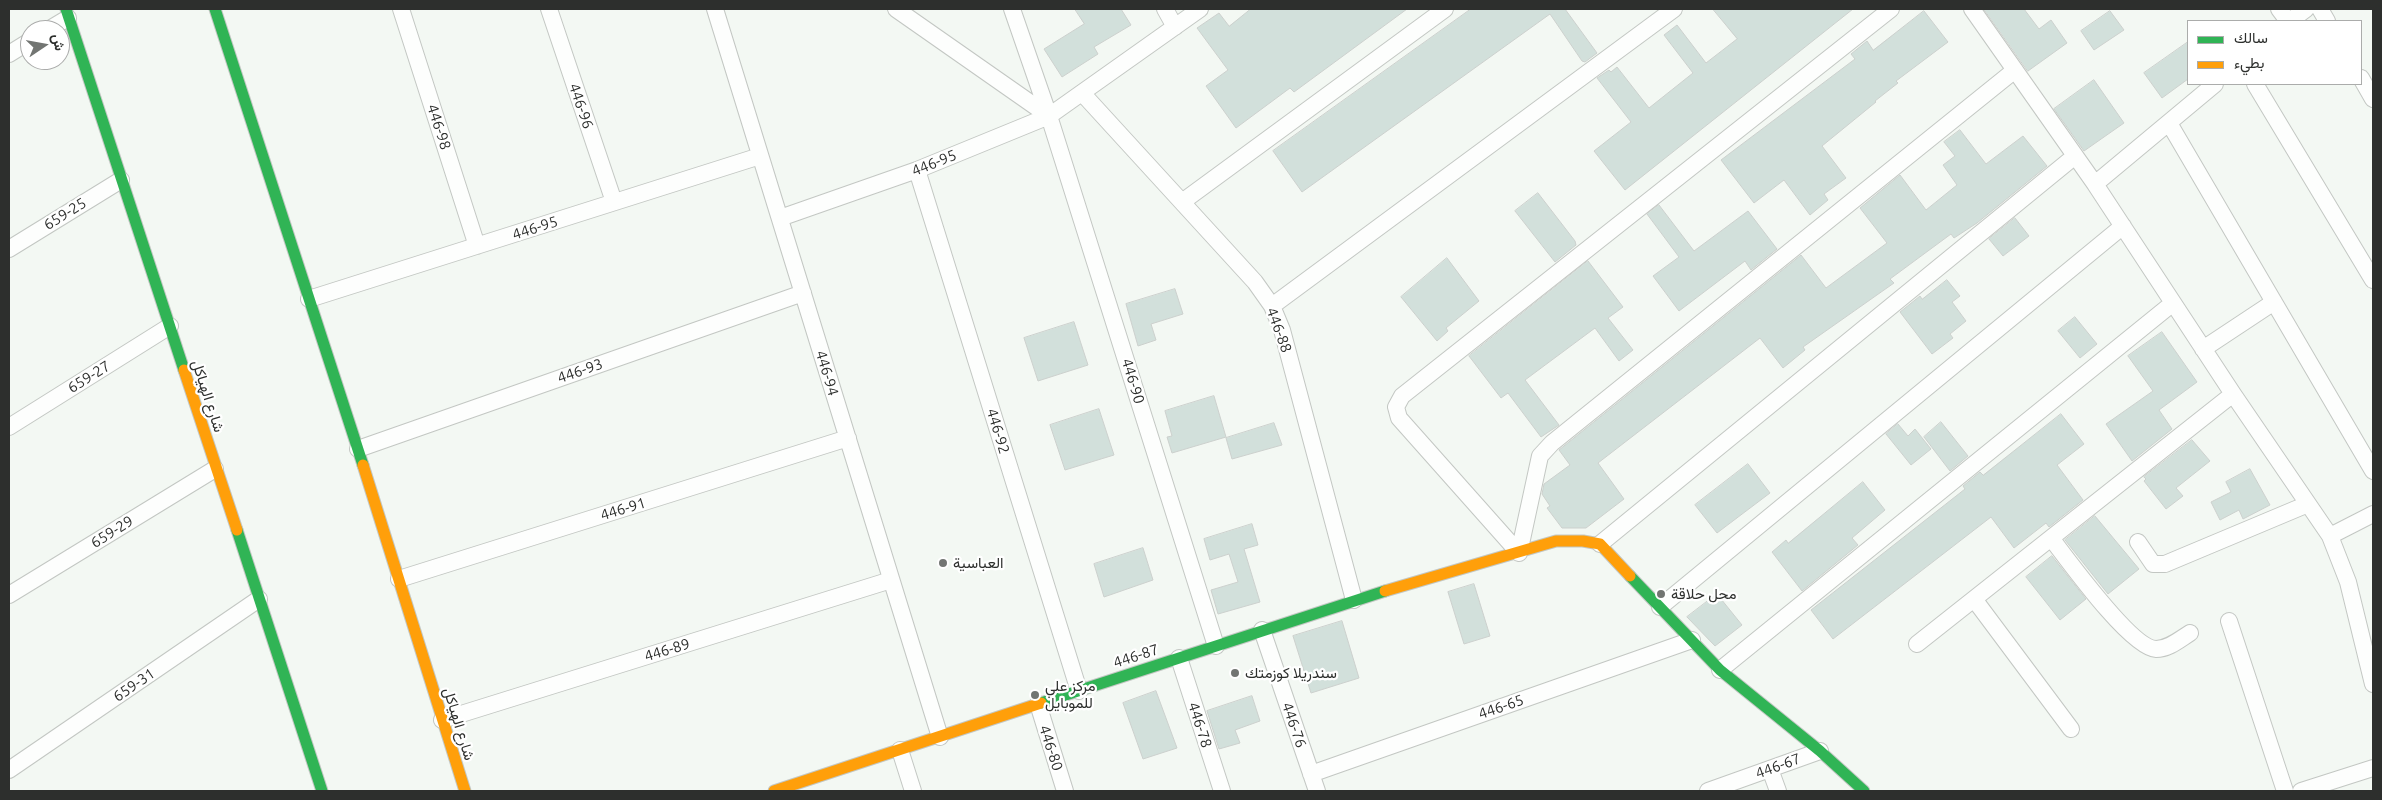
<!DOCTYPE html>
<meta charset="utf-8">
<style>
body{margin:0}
#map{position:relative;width:2382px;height:800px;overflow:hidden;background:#f3f8f3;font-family:Ubuntu,Vazirmatn,sans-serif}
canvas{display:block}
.frame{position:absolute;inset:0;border:10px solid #2d2f2d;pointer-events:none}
.legend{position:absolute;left:2187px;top:20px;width:175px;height:65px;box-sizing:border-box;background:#fff;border:1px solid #abacab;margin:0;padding:6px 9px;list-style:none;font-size:15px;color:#2d2f2d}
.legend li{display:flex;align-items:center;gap:10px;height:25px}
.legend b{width:25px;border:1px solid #abacab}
.north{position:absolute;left:20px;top:20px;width:50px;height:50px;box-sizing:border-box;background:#fff;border:1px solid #abacab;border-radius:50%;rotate:78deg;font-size:14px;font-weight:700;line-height:20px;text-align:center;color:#2d2f2d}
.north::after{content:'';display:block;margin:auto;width:18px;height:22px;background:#727572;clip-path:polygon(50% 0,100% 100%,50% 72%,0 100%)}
</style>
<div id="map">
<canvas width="2382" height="800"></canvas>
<div class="frame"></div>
<ul class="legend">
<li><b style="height:6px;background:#30b455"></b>سالك</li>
<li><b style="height:6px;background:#ff9f0a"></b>بطيء</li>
</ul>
<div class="north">ش</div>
</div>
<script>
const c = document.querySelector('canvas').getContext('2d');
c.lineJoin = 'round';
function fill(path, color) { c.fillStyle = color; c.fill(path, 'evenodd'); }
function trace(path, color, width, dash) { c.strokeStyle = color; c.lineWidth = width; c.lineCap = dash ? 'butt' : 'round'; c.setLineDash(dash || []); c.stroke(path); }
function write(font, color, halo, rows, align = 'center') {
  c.font = font + ' Ubuntu,Vazirmatn,sans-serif'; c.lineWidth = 4.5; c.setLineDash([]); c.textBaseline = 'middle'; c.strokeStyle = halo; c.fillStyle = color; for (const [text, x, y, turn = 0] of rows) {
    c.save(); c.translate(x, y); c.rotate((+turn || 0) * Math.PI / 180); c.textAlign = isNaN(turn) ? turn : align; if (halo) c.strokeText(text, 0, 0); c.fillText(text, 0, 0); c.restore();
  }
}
const building = new Path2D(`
 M1075,9H1121L1131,25L1094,47L1098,54L1062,77L1044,49L1084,24Z
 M1251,9H1407L1294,92L1290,88L1236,128L1206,86L1228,70L1197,28L1219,13L1229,26Z
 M1471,9H1565L1597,53L1585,62L1582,61L1550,14L1302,192L1273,151Z
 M1713,9H1853L1625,190L1594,151L1631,122L1597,78L1609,70L1611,72L1617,67L1649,108L1693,73L1664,35L1677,25L1706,63L1737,39Z
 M1984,9H2024L2039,29L2051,20L2067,43L2028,71Z
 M1924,11L1948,42L1896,81L1898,83L1875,101L1876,102L1822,146L1846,178L1824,194L1828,200L1810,215L1784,180L1754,203L1721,160L1855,59L1851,54L1867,41L1873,50Z
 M2110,11L2124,30L2094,50L2081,31Z
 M2188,42V79L2162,98L2144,73Z
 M2094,80L2124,123L2084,151L2054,109Z
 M1960,130L1986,164L2023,136L2047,166L1977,223L1954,238L1951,234L1890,279L1894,283L1803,347L1805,350L1783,368L1760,338L1598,463L1624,499L1586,528H1562L1547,508L1550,506L1542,494L1544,484L1570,465L1559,450L1801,255L1826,288L1887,243L1860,208L1900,175L1926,210L1957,185L1943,165L1955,156L1944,142Z
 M1538,193L1575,241L1576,245L1555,262L1515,211Z
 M1659,205L1694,251L1748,211L1777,249L1751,270L1745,261L1679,311L1653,276L1679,257L1647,214Z
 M2015,218L2029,236L2003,256L1989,239Z
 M1447,258L1479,301L1446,328L1448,331L1437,341L1401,297Z
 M1588,261L1623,307L1608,318L1633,350L1619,361L1595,328L1525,380L1559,425L1541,437L1508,393L1501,398L1469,356Z
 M1947,280L1960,296L1952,302L1966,321L1950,334L1953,338L1932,354L1900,312L1920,296L1922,299Z
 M1175,289L1183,314L1151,324L1156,340L1138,346L1126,304Z
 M2075,317L2097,344L2080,358L2058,331Z
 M1074,322L1088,365L1038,381L1024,338Z
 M2162,332L2197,382L2159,410L2172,429L2132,461L2106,424L2153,391L2128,356Z
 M1214,396L1226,437L1172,453L1167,437L1172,436L1165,411Z
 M1099,409L1114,455L1065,470L1050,425Z
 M2061,414L2084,444L2057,465L2083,500L2049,527L2046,523L2014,548L1991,517L1833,639L1811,610L1965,489L1963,486L1980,472L1983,475Z
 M1941,422L1968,456L1950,471L1924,437Z
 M1274,423L1282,445L1232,459L1226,438Z
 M1898,424L1908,436L1915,429L1931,449L1911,465L1886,434Z
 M2192,440L2210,461L2176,488L2183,496L2166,509L2144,481L2146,479L2144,477Z
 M1748,464L1770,493L1717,533L1695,505Z
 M2250,469L2270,505L2243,519L2239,510L2220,520L2211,502L2231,492L2226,482Z
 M1863,482L1885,510L1852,538L1858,545L1802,591L1772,552L1786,540L1788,543Z
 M2095,516L2139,569L2108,594L2065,540Z
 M1252,524L1258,545L1244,549L1260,602L1218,614L1211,590L1238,582L1229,554L1210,560L1204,539Z
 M1143,548L1153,580L1104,597L1094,564Z
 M2052,556L2086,599L2060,620L2026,577Z
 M1474,584L1490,636L1464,644L1448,592Z
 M1717,594L1742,625L1715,646L1687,617Z
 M1342,621L1359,678L1311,693L1293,636Z
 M1156,691L1177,748L1143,759L1123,703Z
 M1252,696L1260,721L1235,730L1240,743L1219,749L1207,711Z`);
const street = new Path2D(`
 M401,9L477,246
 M549,9L614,202
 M715,9L940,737
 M896,9L1049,116
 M1012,9L1049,116L1216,646
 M1165,9L1175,27
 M1972,9L2095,184L2233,394L2330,536L2348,582L2373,684
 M2279,9L2288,21
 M2320,9L2327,21
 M2290,21L2306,9
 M48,30L68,18
 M9,54L30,41
 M2361,78L2373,99
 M2255,84L2373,280
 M1083,94L1255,282L1272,306L1282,330L1354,600
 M2169,123L2373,471
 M917,170L1079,691
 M2095,184L2215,84
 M1182,202L1445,9
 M780,218L917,170L1049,116L1200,9
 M9,249L121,180
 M309,299L760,156
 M1272,306L1674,9
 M2203,349L2274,302
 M9,427L170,326
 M358,449L803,293
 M2330,536L2373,514
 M2051,538C2068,560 2131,648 2156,649C2169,649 2180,639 2190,633
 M2138,542L2153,564H2165L2308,504
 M1600,544L2075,156
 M1519,553L1399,418L1396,407L1402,396L1891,9
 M1519,553L1540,456L1552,443L2015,70
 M399,579L848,438
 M9,595L215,469
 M1974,599L2071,729
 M1660,607L2123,226
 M2229,621L2285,791
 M1262,630L1317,791
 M1917,644L2233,394
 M1179,658L1222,791
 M1720,670L2173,303
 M1038,704L1065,791
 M442,720L891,580
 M900,750L913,791
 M1770,769L1778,791
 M9,770L259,599
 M1311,774L1692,640
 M1708,791L1820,751
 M2301,791L2373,768`);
const fast = new Path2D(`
 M66,9L184,370
 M215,9L363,465
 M237,530L322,791
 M1630,576L1720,670L1820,751L1864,791
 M1041,703L1385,591`);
const slow = new Path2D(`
 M184,370L237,530
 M363,465L465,791
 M1385,591L1556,541H1583L1600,544L1630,576
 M774,791L1041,703`);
const markers = [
 [943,563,5,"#727572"],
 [1661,594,5,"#727572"],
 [1235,673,5,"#727572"],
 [1035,695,5,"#727572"]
];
const streetNames = [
 ["446-96",581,106,71],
 ["446-98",439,127,72],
 ["446-95",934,163,-22],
 ["659-25",65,214,-32],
 ["446-95",535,228,-18],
 ["446-88",1279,330,70],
 ["446-93",580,371,-19],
 ["446-94",827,373,73],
 ["659-27",89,377,-32],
 ["446-90",1133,381,73],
 ["شارع الهياكل",208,396,72],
 ["446-92",998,431,73],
 ["446-91",623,509,-17],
 ["659-29",112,532,-32],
 ["446-89",667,650,-17],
 ["446-87",1136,656,-18],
 ["659-31",134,685,-34],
 ["446-65",1501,707,-19],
 ["شارع الهياكل",459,724,73],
 ["446-78",1200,725,72],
 ["446-76",1294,725,71],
 ["446-80",1051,748,72],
 ["446-67",1778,766,-20]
];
const poiNames = [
 ["العباسية",953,563],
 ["محل حلاقة",1671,594],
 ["سندريلا كوزمتك",1245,673],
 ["مركز علي",1045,686],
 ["للموبايل",1045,703]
];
fill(building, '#d2e0db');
trace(building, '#ccd0cd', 1);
trace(street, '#c3c7c3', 18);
trace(fast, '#c3c7c3', 13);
trace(slow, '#c3c7c3', 13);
trace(street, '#fdfefd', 16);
trace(fast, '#30b455', 11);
trace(slow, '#ff9f0a', 11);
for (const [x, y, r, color] of markers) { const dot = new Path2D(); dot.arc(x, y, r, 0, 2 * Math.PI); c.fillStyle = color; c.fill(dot); trace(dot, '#fff', 2); }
write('15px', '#2d2f2d', '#fff', streetNames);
write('15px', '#2d2f2d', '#fff', poiNames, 'left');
</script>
